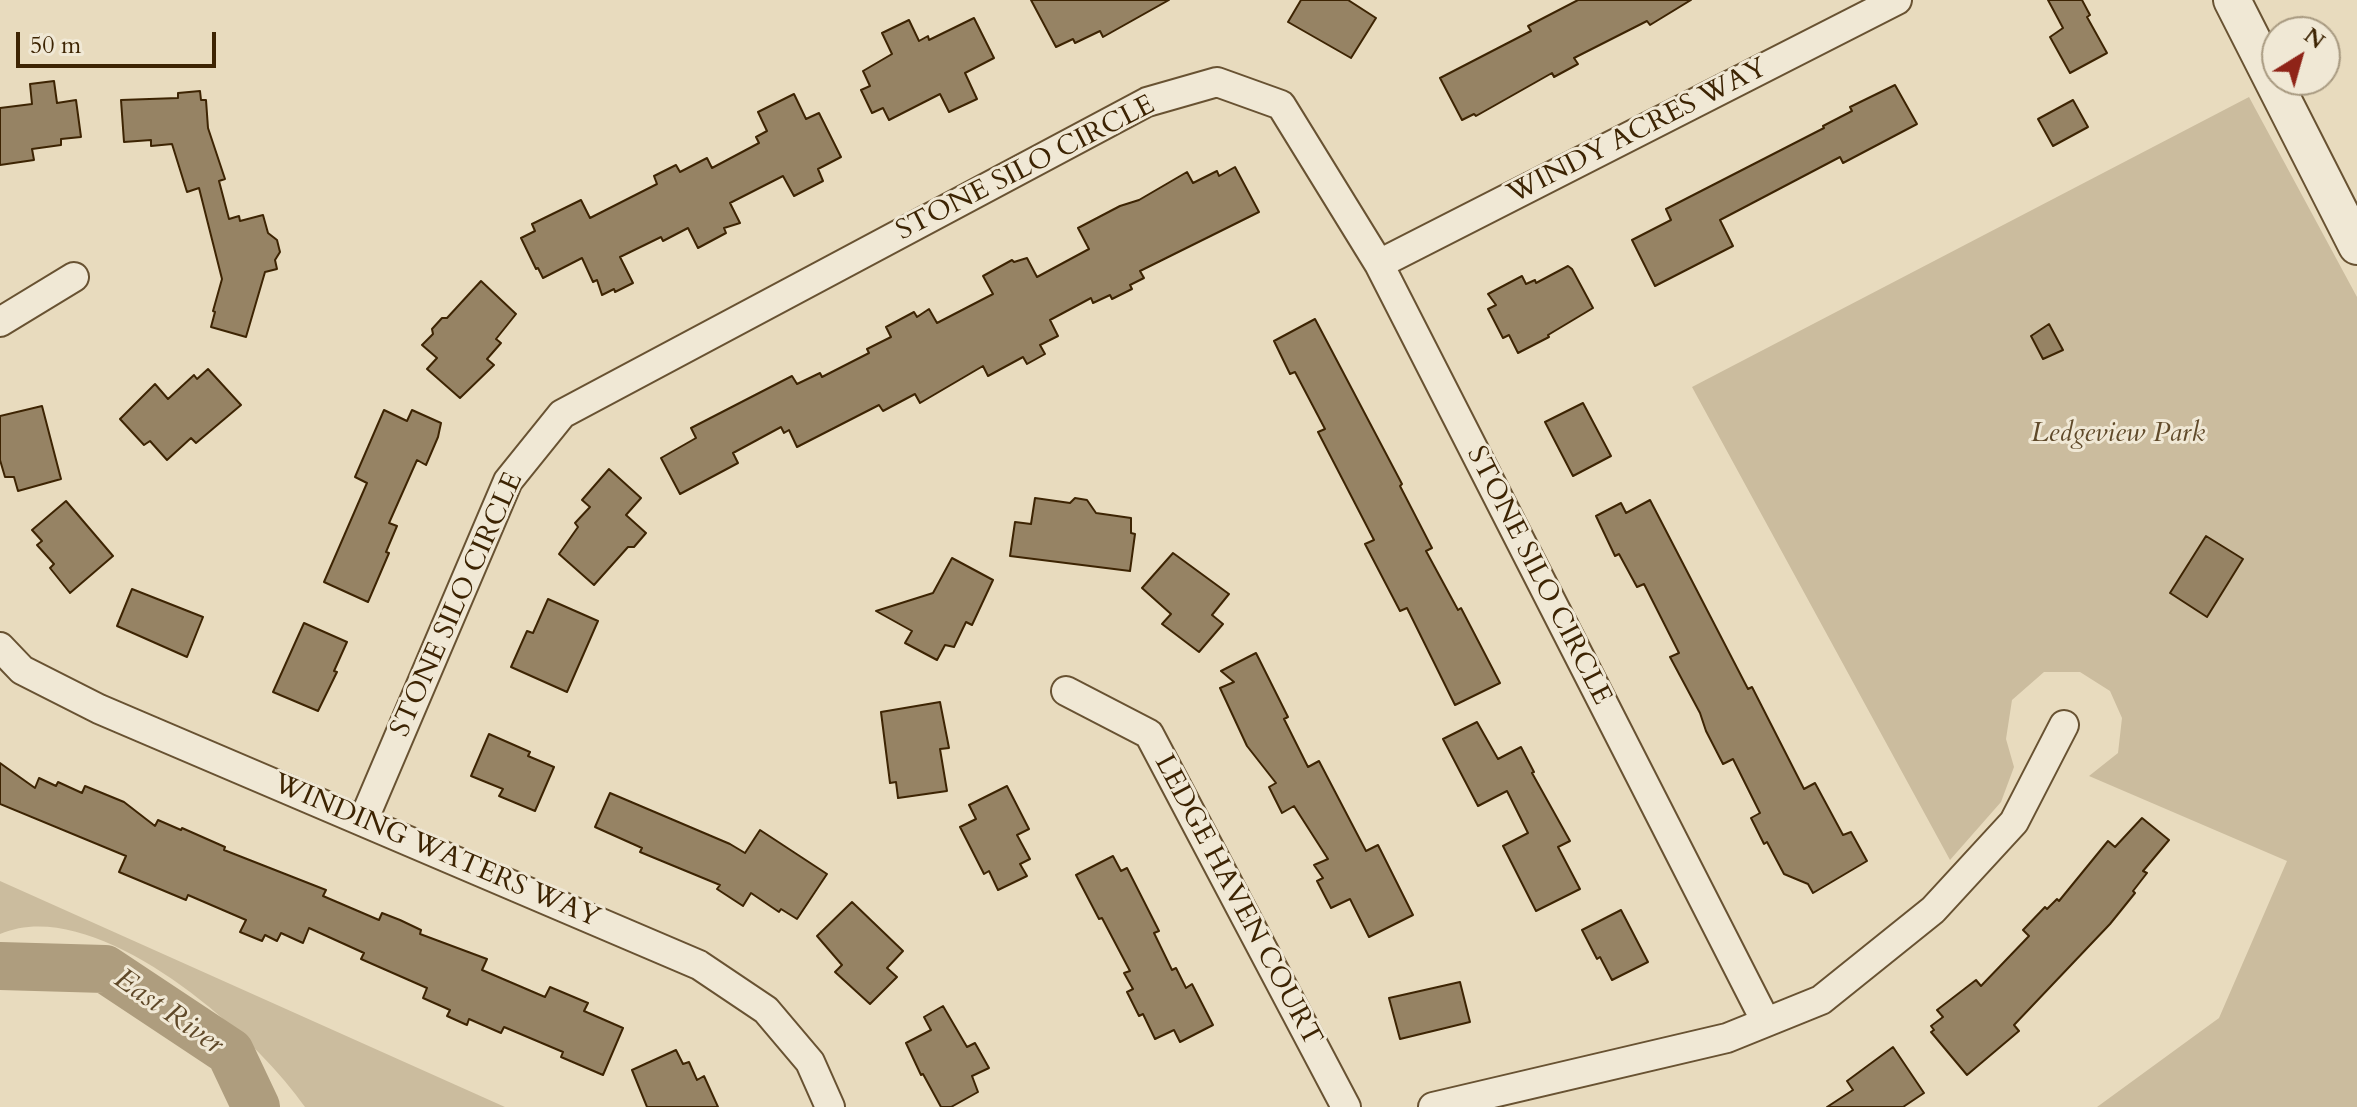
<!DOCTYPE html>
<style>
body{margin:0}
#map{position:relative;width:2357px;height:1107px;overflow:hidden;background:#e8dbbe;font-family:Cardo,serif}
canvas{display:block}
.north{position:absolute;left:2261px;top:16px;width:80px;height:80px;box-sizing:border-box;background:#f0e8d5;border:2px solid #a89a81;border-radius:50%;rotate:37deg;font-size:22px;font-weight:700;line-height:32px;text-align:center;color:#3d2403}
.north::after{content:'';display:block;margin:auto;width:28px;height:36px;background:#8f2418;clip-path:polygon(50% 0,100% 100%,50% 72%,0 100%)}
.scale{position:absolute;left:16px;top:32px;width:200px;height:36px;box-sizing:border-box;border:4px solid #3d2403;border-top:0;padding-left:10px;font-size:24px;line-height:28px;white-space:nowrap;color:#3d2403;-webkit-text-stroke:6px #f0e8d5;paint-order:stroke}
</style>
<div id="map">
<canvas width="2357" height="1107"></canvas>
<div class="north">N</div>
<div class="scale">50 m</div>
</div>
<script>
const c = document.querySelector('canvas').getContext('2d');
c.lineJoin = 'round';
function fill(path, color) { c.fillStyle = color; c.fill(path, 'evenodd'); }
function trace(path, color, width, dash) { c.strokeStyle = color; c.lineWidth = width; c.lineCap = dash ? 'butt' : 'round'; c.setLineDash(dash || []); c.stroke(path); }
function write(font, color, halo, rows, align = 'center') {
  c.font = font + ' Cardo,serif'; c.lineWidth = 6; c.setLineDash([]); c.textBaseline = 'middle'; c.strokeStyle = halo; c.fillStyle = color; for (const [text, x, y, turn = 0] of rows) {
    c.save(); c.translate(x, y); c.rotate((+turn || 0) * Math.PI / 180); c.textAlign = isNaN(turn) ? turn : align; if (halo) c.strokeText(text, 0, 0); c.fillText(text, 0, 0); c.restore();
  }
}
const green = new Path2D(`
 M2249,97L2357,297V1107H2097L2219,1018L2287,861L2089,776L2118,753L2122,718L2110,691L2080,672H2044L2012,700L2006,739L2014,767L2001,802L1950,860L1692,387Z
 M0,881L505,1107H305C255,1034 96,892 0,934Z`);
const river = new Path2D(`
 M0,966L105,969L230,1052L256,1107`);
const building = new Path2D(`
 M1031,0H1169L1103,37L1100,31L1075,43L1073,39L1056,47Z
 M1301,0H1348L1376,18L1351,58L1288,22Z
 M1578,0H1691L1650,25L1647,21L1574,58L1578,64L1554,77L1552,73L1476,116L1474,114L1462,120L1440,78L1531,31L1528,26Z
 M2048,0H2082L2090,15L2087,17L2107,53L2070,73L2050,37L2063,28Z
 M974,18L994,58L965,73L977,99L949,112L940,94L889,120L883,108L872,113L861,90L870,86L863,71L892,54L882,33L909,20L919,41L928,36L929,40Z
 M54,81L57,103L76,100L81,137L61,139V145L32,149L34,160L0,165V108L32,104L30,84Z
 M1895,85L1917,124L1843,163L1840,157L1720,220L1733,246L1655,286L1632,240L1671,220L1666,209L1824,128L1823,126L1852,111L1850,107Z
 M200,91L201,100H206L208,128L225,179L219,181L229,219L239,216L240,221L263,215L268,233L277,240L280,252L275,260L277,269L265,272L246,337L211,327L215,312L213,311L222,279L199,188L187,192L172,144L151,146V140L124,142L121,100L178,98V93Z
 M794,94L806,119L819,113L841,157L818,169L823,181L794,196L783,176L730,203L740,223L724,228L726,233L698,248L688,228L663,241L661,237L620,257L633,283L615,292L614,289L602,295L597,280L593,282L582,258L543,278L538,268L536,269L521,238L535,231L532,224L581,200L590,218L657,184L654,176L676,165L680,172L707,158L712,168L759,143L756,137L767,131L758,112Z
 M2073,100L2088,127L2053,146L2038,119Z
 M1235,167L1259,212L1140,271L1144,278L1130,285L1132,289L1112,299L1110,295L1093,303L1091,298L1050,320L1058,336L1040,345L1045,354L1027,364L1023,357L988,376L983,366L920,403L915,394L883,411L879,405L797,447L789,430L784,433L781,427L733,453L738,463L680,494L661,458L696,438L691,428L792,376L797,384L820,373L822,377L869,353L867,349L891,337L886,327L914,312L917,317L929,309L937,323L993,294L983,276L1012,260L1014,262L1027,258L1037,277L1089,249L1078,228L1120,206L1139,200L1187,172L1193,183L1217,171L1219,176Z
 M1568,266L1572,269L1593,308L1548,335L1549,337L1518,353L1509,335L1503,338L1488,309L1496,305L1488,294L1522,276L1526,284L1535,280L1536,283Z
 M481,281L516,314L496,339L501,343L487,359L494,365L460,398L427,369L437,358L422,345L433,334L432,329L442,318H447Z
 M1315,319L1402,484L1400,486L1432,548L1426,551L1458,610L1461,608L1500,683L1455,705L1407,608L1400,611L1365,544L1374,540L1318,432L1325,429L1295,372L1290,374L1274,341Z
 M2049,324L2063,350L2043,359L2031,336Z
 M208,369L241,405L196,443L191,438L167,460L150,441L144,445L120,419L155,384L168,399L194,375L197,379Z
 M1583,403L1611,456L1573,476L1545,422Z
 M42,406L61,479L18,491L14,477H5L0,460V416Z
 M384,410L407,421L412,410L441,423L438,437L426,465L417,460L389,523L397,526L386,552L389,553L368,602L324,582L367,483L355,477Z
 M609,469L641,498L626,515L646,533L634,547H628L594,585L559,554L578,527L575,523L590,507L582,500Z
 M1035,498L1070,503L1075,498L1087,500L1096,513L1131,518V533L1135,534L1130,571L1010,556L1015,522L1031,524Z
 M1650,500L1748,689L1752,687L1804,789L1815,783L1843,835L1851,832L1867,861L1813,893L1808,884L1784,874L1767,842L1764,844L1751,818L1760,813L1733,759L1723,764L1706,731L1700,713L1670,657L1679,653L1644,584L1637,587L1619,554L1615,556L1596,516L1621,503L1626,513Z
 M66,501L113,556L70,593L50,568L54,564L37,545L42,541L32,530Z
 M2206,536L2243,559L2207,617L2170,593Z
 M1173,553L1229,594L1212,615L1223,624L1199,652L1162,624L1171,614L1142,588Z
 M952,558L993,580L972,625L966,622L954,647L945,645L937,660L905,643L912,631L876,611L933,593Z
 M132,589L203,617L187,657L117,626Z
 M548,599L598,621L567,692L511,667L527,631L533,633Z
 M304,623L347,642L334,671L337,672L318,711L273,692Z
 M1256,653L1288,717L1284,719L1308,767L1319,761L1366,851L1378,845L1413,915L1369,937L1350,899L1331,908L1317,881L1323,878L1314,865L1328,859L1294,806L1282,813L1269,787L1276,783L1247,746L1220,688L1234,682L1221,671Z
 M940,702L949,748L940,749L947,791L898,798L896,782L890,783L881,712Z
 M1477,722L1498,759L1521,747L1534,772L1532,773L1570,841L1558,847L1580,889L1536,911L1503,846L1528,833L1507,791L1478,806L1443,739Z
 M489,734L530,752L528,756L554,767L535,811L499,796L503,789L471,776Z
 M0,763L35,788L39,778L56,786L58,782L82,793L85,786L124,802L155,826L158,820L181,830L182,828L225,847L224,850L326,890L323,896L379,920L382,913L400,920L421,930L420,934L487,959L482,970L545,997L550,987L588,1003L584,1011L623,1028L603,1075L561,1057L563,1052L504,1027L501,1033L469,1019L467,1025L447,1016L450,1010L423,998L427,988L361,959L364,953L309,928L303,943L281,933L277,941L265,935L262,941L240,932L246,920L188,895L186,900L119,872L126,856L0,804Z
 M1007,786L1029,829L1017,835L1030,859L1020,864L1027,876L998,890L989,871L984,874L960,827L976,819L969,805Z
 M610,793L730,844L745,853L760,830L827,874L797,919L781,909L779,912L751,893L743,906L717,889L720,885L640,852L642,848L595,827Z
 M2142,818L2169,840L2143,871L2147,873L2133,891L2135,893L2110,924L2014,1025L2019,1031L1967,1075L1931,1032L1934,1030L1931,1026L1943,1017L1937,1010L1976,980L1981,986L2029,936L2023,930L2045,907L2047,909L2057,899L2059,901L2108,841L2115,847Z
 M1113,856L1121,871L1127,868L1159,931L1154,933L1172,970L1176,968L1186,988L1192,984L1213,1025L1180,1042L1174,1030L1155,1039L1143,1014L1139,1016L1127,992L1133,989L1124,973L1130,971L1102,918L1099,919L1076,875Z
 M852,902L903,951L887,968L897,977L870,1004L835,972L842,965L817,936Z
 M1621,910L1648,962L1612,980L1600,957L1597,959L1582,930Z
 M1460,982L1470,1022L1400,1039L1389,998Z
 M943,1006L967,1047L975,1043L989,1068L972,1076L978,1092L951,1107H941L923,1074L921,1075L906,1043L931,1030L924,1017Z
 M1893,1047L1924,1093L1903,1107H1827L1853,1090L1847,1081Z
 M676,1050L683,1064L689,1062L697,1080L704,1076L718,1107H647L632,1070Z`);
const minor = new Path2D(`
 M1379,264L1897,0
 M0,322L74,277
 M0,647L22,670L99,709L699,965L766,1010L810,1062L830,1107
 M1066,691L1149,734L1346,1107
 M363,821L508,481L562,414L1147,102L1217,82L1281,105L1379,264L1766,1022
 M1433,1107L1727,1038L1821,1000L1933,910L2014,822L2064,725`);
const tertiary = new Path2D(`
 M2232,0L2357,246`);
const streetNames = [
 ["WINDY ACRES WAY",1638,132,-27],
 ["STONE SILO CIRCLE",1026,169,-27],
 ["STONE SILO CIRCLE",1538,576,63],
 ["STONE SILO CIRCLE",458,605,-66],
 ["WINDING WATERS WAY",436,852,23],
 ["LEDGE HAVEN COURT",1237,901,62]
];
const parkNames = [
 ["Ledgeview Park",2118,435]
];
const waterNames = [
 ["East River",168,1013,35]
];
fill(green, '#cbbc9e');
trace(river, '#ae9d7e', 48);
fill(building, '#968364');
trace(building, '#3d2403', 2);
trace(minor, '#685232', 32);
trace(tertiary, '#685232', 40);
trace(minor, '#f0e8d5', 28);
trace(tertiary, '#f0e8d5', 36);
write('28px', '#3d2403', '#f0e8d5', streetNames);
write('italic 28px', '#604a2a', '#f0e8d5', parkNames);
write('italic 30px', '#5f4828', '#f0e8d5', waterNames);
</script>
